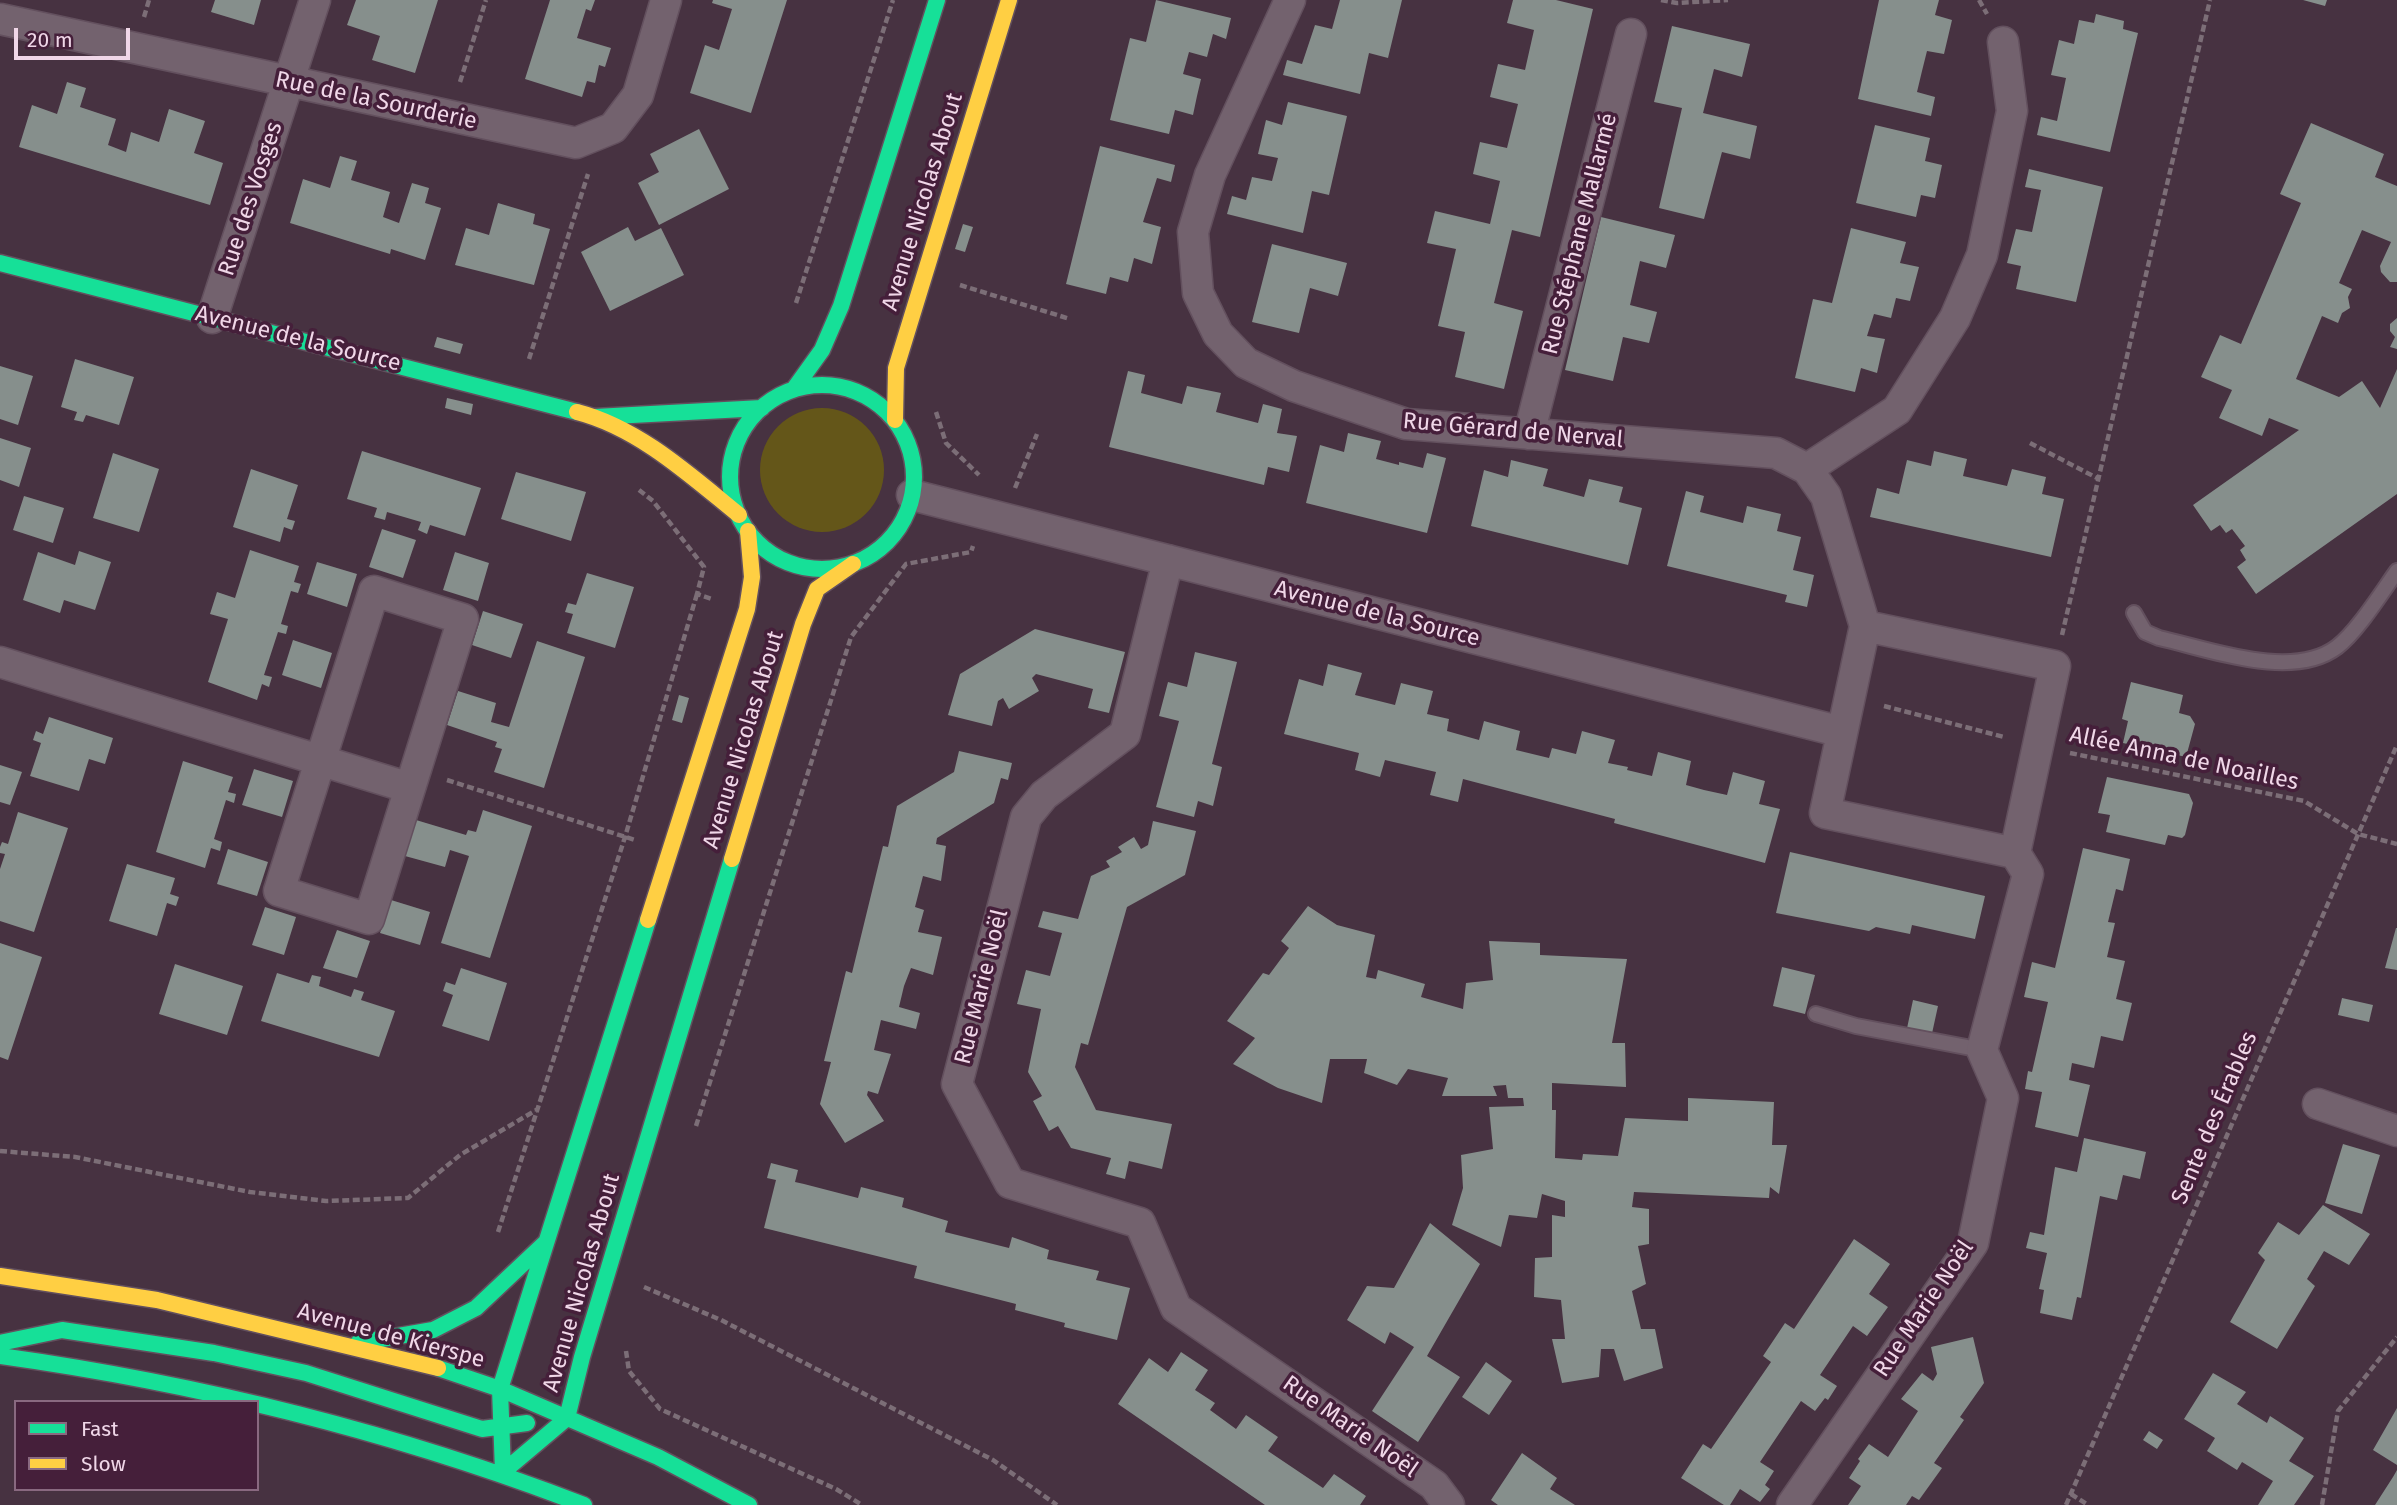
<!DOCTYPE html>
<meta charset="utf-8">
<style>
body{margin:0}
#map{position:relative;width:2397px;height:1505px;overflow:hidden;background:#473241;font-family:"Fira Sans",sans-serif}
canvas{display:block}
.legend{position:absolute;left:14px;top:1400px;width:245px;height:91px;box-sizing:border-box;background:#451f3a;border:2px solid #896980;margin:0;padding:9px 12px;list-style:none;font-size:21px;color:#f0d7e8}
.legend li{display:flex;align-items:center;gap:14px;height:35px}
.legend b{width:35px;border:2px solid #896980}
.scale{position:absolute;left:14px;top:28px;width:116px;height:32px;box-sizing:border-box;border:4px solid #f0d7e8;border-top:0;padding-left:9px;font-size:21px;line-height:24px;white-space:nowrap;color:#f0d7e8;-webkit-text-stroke:5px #451f3a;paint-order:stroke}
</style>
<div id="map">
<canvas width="2397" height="1505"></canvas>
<ul class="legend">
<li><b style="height:9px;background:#16e098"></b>Fast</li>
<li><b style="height:9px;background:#ffcf43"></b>Slow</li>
</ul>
<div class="scale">20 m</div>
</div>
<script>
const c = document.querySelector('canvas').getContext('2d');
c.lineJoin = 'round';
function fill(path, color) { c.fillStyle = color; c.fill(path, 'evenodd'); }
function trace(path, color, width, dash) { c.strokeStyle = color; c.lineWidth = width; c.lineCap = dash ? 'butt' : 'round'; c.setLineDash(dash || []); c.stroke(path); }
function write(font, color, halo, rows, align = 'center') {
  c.font = font + ' "Fira Sans",sans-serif'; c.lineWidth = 7; c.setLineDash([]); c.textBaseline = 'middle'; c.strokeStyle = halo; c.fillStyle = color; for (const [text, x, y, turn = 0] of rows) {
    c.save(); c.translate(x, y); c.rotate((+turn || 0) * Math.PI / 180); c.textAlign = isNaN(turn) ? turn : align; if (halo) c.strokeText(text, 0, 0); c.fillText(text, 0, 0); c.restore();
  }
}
const green = new Path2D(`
 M760 470a62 62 0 1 1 124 0a62 62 0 1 1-124 0Z`);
const building = new Path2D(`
 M215,0H261L254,25L211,12Z
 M356,0H438L415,73L372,60L380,36L347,25Z
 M550,0H595L591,11L586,9L577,38L611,48L605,67L599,65L595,83L587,81L582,97L525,79Z
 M713,0H787L751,113L690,93L705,45L719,50L732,9L712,3Z
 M1156,0L1231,18L1226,39L1213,34L1207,57L1189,52L1183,74L1201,79L1197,96L1193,115L1175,110L1169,134L1110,120L1130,38L1146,42Z
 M1340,0H1402L1388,58L1369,53L1360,94L1283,75L1287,60L1302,64L1315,25L1332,29Z
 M1513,0H1556L1593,9L1540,237L1512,230L1494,303L1523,311L1504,389L1455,377L1465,332L1438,326L1456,249L1427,243L1435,211L1490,224L1500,181L1473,174L1480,142L1507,148L1518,104L1490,97L1498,64L1525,70L1534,30L1507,23Z
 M1879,0H1939L1935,15L1952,20L1944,54L1927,51L1922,71L1917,92L1935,97L1931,116L1858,99Z
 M2303,0H2327L2325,6Z
 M2096,14L2124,21L2123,29L2138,33L2110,152L2037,135L2041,117L2057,121L2066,78L2051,75L2059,40L2074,44L2079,20L2094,23Z
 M1672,26L1750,44L1742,77L1714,69L1703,113L1757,126L1750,159L1722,152L1704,219L1659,208L1682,108L1654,102Z
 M67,82L86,88L80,107L116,119L108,145L126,152L131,132L159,142L169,109L205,121L194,153L223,163L210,205L19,147L32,105L57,114Z
 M1288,102L1347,116L1329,195L1312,191L1303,233L1227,214L1232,196L1246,200L1252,177L1272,181L1278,158L1258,154L1266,120L1282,125Z
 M2311,123L2384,154L2375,177L2397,186V282H2390L2381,272L2380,266L2391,242L2362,230L2339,283L2352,289L2348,297L2350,308L2342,313L2338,323L2322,316L2296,379L2339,397L2362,381L2380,408L2397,369V494L2256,594L2237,567L2246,560L2240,550L2245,546L2232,529L2226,533L2220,525L2211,531L2193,505L2299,430L2269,418L2262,436L2219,418L2232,390L2201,377L2220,335L2241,344L2301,203L2280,194Z
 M1875,125L1930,138L1925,161L1942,165L1935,198L1921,195L1916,217L1856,203Z
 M699,129L729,189L659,225L638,183L659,172L650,154Z
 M1100,146L1175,165L1171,182L1157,178L1143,222L1161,227L1152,264L1134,258L1128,282L1110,277L1106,294L1066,284Z
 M340,156L357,161L351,180L390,192L383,217L399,223L412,183L429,188L425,203L441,208L425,260L391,249L390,254L290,223L303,179L330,188Z
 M2029,169L2103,187L2076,302L2016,289L2021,266L2007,263L2016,229L2032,232L2041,190L2025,187Z
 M498,203L535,214L533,224L550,229L534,285L455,265L466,228L489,235Z
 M1601,217L1675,235L1666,268L1640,261L1630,305L1657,312L1649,343L1623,337L1613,381L1565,370Z
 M963,224L973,227L965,252L955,249Z
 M628,227L635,241L661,228L684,275L610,311L581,252Z
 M1851,228L1906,242L1900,263L1919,267L1910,301L1896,298L1891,318L1874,314L1867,336L1885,339L1881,355L1877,373L1861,368L1855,392L1795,378L1813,299L1832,303Z
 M1272,244L1347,263L1338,296L1310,288L1299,333L1252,322Z
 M2397,318V349L2390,347L2395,337L2390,331V324Z
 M437,337L463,344L460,354L434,347Z
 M75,359L134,377L119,425L86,415L83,422L74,420L77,412L61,407Z
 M0,366L33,376L18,425L0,419Z
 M1128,371L1145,375L1141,393L1182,404L1187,386L1221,393L1216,412L1258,423L1263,404L1282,409L1277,433L1297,436L1289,472L1268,467L1264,485L1109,447Z
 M447,398L473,404L471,415L445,408Z
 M1348,433L1381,441L1376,459L1399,465V462L1423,468L1427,453L1446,458L1427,533L1306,503L1320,445L1344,452Z
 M0,438L31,448L19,487L0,480Z
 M362,451L481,488L465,536L430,525L427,534L418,530L421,522L387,512L385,520L374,517L377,508L347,499Z
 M1934,451L1967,459L1963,476L2007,486L2012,469L2046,477L2042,494L2064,499L2051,557L1870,517L1877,488L1899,494L1907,460L1931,466Z
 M113,453L159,469L139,532L93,518Z
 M1511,460L1548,469L1543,486L1584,497L1589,479L1623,487L1619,502L1642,508L1628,565L1471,526L1484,470L1508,477Z
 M251,469L298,485L287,519L295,521L292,530L284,527L280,542L233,527Z
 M516,472L586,492L571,541L501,519Z
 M1686,491L1704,496L1700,512L1743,523L1747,506L1781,514L1777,531L1801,537L1793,570L1814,575L1807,607L1785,602L1787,595L1667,566Z
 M24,496L64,508L53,543L13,530Z
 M382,529L416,540L403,578L369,567Z
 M250,550L299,566L294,582L301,584L298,593L291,591L281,624L288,626L286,634L278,632L264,675L272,677L269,687L262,684L257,700L208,682L228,619L210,614L217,592L235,598Z
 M79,551L111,562L95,610L64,600L60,613L23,600L38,552L75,565Z
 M455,552L489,563L478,601L443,590Z
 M317,562L357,574L347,607L307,594Z
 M587,573L634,587L615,648L567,633L573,614L565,612L568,603L576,605Z
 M483,611L523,624L511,658L472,645Z
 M1035,629L1125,652L1109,713L1088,708L1093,689L1036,674L1032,678L1039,691L1009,709L1003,698L998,701L992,726L948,715L960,674Z
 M293,640L332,653L321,688L282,675Z
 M537,641L585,657L544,788L494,772L502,749L495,747L497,742L447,725L458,691L496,703L491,722L509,727Z
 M1195,652L1237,662L1212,764L1222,767L1213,806L1198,801L1194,817L1156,807L1179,721L1159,716L1168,682L1187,687Z
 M1328,664L1362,673L1355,695L1395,705L1401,683L1433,691L1427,714L1449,719L1447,731L1479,740L1484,721L1520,731L1516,750L1549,758L1552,748L1576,754L1582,731L1615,740L1608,763L1628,767L1627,770L1652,776L1658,752L1691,761L1686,785L1704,790L1727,795L1733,772L1765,781L1759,804L1780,809L1765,863L1614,823L1615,819L1463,779L1458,802L1430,795L1436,772L1385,760L1380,777L1355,770L1359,753L1284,734L1299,679L1323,686Z
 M2131,682L2183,695L2179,713L2190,716L2195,724L2186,757L2123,743L2128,721L2122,719Z
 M679,695L689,698L682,723L672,720Z
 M49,717L113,738L105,764L89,759L79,791L30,776L41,743L33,740L36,731L43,734Z
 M959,751L1012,763L1008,780L1001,778L994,803L937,838L936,844L946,846L941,881L923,876L915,907L924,910L918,932L942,937L933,975L911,968L904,986L899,1007L920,1013L916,1029L881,1020L874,1050L891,1054L878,1094L868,1091L867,1095L884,1121L845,1143L820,1104L831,1062L824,1061L846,971L852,973L883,846L888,847L897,806L954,772Z
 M183,761L233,777L228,792L236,794L234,803L226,800L214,839L222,842L220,851L211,848L205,868L156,852Z
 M0,765L22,772L10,805L0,802Z
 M254,769L293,781L282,817L242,805Z
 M2107,777L2189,794L2193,803L2185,835L2182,838L2168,835L2165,845L2106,832L2110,815L2098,813Z
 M483,810L532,826L490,958L441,943L469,856L450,850L445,867L405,856L416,820L466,835L468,830L476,832Z
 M18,812L68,828L34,932L0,921V869L5,854L0,853V847L2,842L8,844Z
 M1153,821L1196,831L1185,875L1127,907L1088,1045L1081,1043L1075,1067L1096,1110L1172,1124L1162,1169L1129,1161L1125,1179L1106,1174L1111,1158L1071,1148L1058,1126L1049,1131L1033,1101L1042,1096L1028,1072L1041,1009L1017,1004L1026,970L1050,976L1062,933L1038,927L1043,911L1078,919L1091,876L1110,867L1106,861L1122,852L1118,847L1134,837L1141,849L1148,845Z
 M2083,848L2130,859L2123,891L2116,889L2108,922L2115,923L2107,957L2125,961L2116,999L2132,1003L2123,1041L2101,1036L2094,1068L2072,1063L2069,1080L2090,1085L2078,1137L2035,1127L2042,1092L2025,1089L2028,1071L2032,1072L2048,1002L2024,997L2032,962L2055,968Z
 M228,849L268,862L257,896L217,884Z
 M1790,852L1985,896L1975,939L1912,925L1910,934L1876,927L1869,931L1776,913Z
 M127,864L175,878L170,894L179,897L176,906L167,903L157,936L109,921Z
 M391,900L430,912L420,945L380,933Z
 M1308,906L1337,925L1375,935L1366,977L1376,979L1378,970L1425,984L1421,997L1463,1009L1466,983L1493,980L1489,941L1540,943V955L1627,959L1612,1043H1625L1626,1087L1552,1083V1110H1556L1555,1158L1582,1160L1583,1154L1618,1156L1625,1118L1688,1121V1098L1774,1102L1772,1145H1787L1779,1194L1770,1187L1769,1198L1634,1192L1632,1207L1649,1209V1244L1638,1246L1646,1284L1632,1291L1641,1329H1655L1663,1368L1624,1381L1614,1349H1601L1599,1377L1562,1383L1552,1339H1565L1561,1300L1534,1297L1535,1258L1552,1257V1215L1565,1217V1201L1542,1194L1537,1218L1509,1215L1501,1247L1452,1225L1463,1188L1461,1155L1493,1149L1489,1107L1524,1106L1523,1098H1508L1506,1085L1493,1086L1497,1096H1442L1448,1078L1408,1069L1397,1085L1364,1073L1367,1059H1330L1322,1103L1278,1088L1233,1064L1255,1038L1227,1021L1263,973L1269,975L1289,948L1281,941Z
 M265,907L296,917L284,955L252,945Z
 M2396,928H2397V970L2385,968Z
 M337,930L370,941L357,978L323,968Z
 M0,943L42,957L8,1060L0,1057Z
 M175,964L243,986L227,1035L159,1014Z
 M1782,967L1815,975L1805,1014L1773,1006Z
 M461,968L507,983L489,1041L442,1026L453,995L443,991L446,982L455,985Z
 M277,973L309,983L312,975L321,977L319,986L351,997L354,989L364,992L361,1000L395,1011L379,1057L261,1021Z
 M2342,998L2373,1005L2369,1022L2338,1015Z
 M1913,1000L1938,1006L1931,1038L1906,1033Z
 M2084,1138L2146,1152L2140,1179L2123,1175L2117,1200L2100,1196L2081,1298L2077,1297L2072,1320L2040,1313L2044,1290L2039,1289L2047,1253L2026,1248L2030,1232L2044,1235L2055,1167L2077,1172Z
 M2343,1144L2380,1155L2362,1214L2325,1203Z
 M771,1163L798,1170L795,1182L804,1184L858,1198L861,1187L904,1198L902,1207L948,1221L945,1232L1009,1248L1012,1237L1049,1250L1047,1259L1099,1271L1096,1280L1130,1288L1117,1340L1064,1327L1065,1323L1015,1310L1016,1304L914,1278L917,1266L764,1228L776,1180L767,1178Z
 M2323,1205L2370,1234L2349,1265L2324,1251L2307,1279L2315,1286L2277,1349L2230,1322L2265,1260L2258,1253L2278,1222L2299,1235Z
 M1430,1223L1480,1264L1427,1356L1460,1377L1418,1442L1372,1411L1414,1347L1390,1332L1385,1344L1347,1320L1367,1286L1394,1288Z
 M1854,1239L1890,1264L1869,1294L1888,1307L1867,1336L1853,1326L1820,1375L1837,1386L1828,1400L1825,1398L1815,1411L1801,1401L1760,1462L1774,1471L1765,1485L1770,1489L1760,1502L1740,1489L1730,1505H1724L1681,1478L1703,1444L1711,1449L1771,1362L1763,1356L1785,1323L1794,1329Z
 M1973,1337L1984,1383L1960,1417L1964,1420L1934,1463L1942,1468L1919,1500L1912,1496L1906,1505H1848L1861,1486L1849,1478L1860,1461L1858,1459L1869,1444L1888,1457L1918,1411L1901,1399L1922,1373L1933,1381L1937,1374L1931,1347Z
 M1181,1352L1208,1370L1195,1390L1215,1403L1210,1410L1236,1429L1246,1415L1278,1437L1268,1451L1323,1488L1334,1474L1366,1496L1360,1505H1265L1118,1404L1149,1358L1168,1372Z
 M1486,1362L1512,1381L1489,1415L1462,1397Z
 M2213,1373L2246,1392L2237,1404L2267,1423L2270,1416L2304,1438L2289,1461L2314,1476L2294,1505H2258L2273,1481L2242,1462L2237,1470L2207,1451L2215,1438L2184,1419Z
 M2397,1408V1465L2373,1450Z
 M2149,1431L2163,1440L2157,1449L2143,1440Z
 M1522,1453L1557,1478L1550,1489L1575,1505H1498L1491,1500Z
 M2397,1470V1505H2375L2393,1477Z`);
const path = new Path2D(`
 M1661,0L1677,3L1728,0
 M1979,0L1987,14
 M144,17L149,0
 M460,82L486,0
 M960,285L1070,319
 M796,303L893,0
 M529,359L588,174
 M936,412L946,443L979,475
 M2030,443L2099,479
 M1015,488L1037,434
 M639,490L653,501L704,567L697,594L712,599
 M2062,635L2210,0
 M1884,706L2004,737
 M2070,753L2304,801L2358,834L2397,844
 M447,780L635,840
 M696,1126L851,637L906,564L971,552L973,546
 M0,1151L75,1157L250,1192L326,1201L408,1198L460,1155L538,1109
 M498,1232L625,837L697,594
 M644,1287L721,1320L993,1460L1057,1505
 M626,1351L629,1371L660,1409L836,1489L862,1505
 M2071,1494L2088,1505
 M2066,1505L2397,745
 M2322,1505L2338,1411L2397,1337`);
const lane = new Path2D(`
 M2134,613L2145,632L2159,638C2209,649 2292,681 2337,647C2357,632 2382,592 2397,571
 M1816,1014L1856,1026L1982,1050`);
const street = new Path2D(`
 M1290,0L1210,175L1193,232L1198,293L1218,334L1246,363L1294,386L1406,424L1776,453L1807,469L1826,496L1865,626
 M0,19L576,143L613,128L638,95L666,0
 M212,318L315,0
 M1529,434L1631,34
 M1807,469L1897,410L1955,318L1982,255L2012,111L2003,42
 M912,495L1842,732
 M1168,560L1125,734L1044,795L1026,817L957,1084L1010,1183L1140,1223L1176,1308L1434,1485L1449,1505
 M374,591L463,619L369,919L279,891Z
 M1865,626L2055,666L2015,853L1825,813Z
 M0,662L410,788
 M2318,1104L2397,1131
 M1792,1505L1973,1243L2003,1098L1982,1050L2028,874L2015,853`);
const fast = new Path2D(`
 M0,263L577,412
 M730 477a92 92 0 1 1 184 0a92 92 0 1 1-184 0Z
 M794,389L822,350L841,306L937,0
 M595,417L762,408
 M0,1343L62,1330L214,1353L306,1373L482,1429L527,1423
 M358,1343L433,1330L476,1308L545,1243
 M0,1356C201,1384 394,1432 584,1505
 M438,1368L500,1389L658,1457L749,1505
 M503,1472L567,1418L582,1357L732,859
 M503,1472L500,1389L648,920`);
const slow = new Path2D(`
 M577,412C639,428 691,476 739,515
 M895,420L896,368L1009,0
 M732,859L803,624L817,589L853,564
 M648,920L747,609L752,577L748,531
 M0,1276L157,1300L438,1368`);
const streetNames = [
 ["Rue de la Sourderie",376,101,12],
 ["Rue des Vosges",251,199,-72],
 ["Avenue Nicolas About",923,202,-73],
 ["Rue Stéphane Mallarmé",1580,234,-76],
 ["Avenue de la Source",298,339,14],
 ["Rue Gérard de Nerval",1513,431,5],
 ["Avenue de la Source",1377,614,14],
 ["Avenue Nicolas About",744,740,-73],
 ["Allée Anna de Noailles",2184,759,12],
 ["Rue Marie Noël",982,987,-76],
 ["Sente des Érables",2215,1118,-67],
 ["Avenue Nicolas About",582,1283,-74],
 ["Rue Marie Noël",1924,1309,-56],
 ["Avenue de Kierspe",391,1336,15],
 ["Rue Marie Noël",1350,1427,35]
];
fill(green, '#645619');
fill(building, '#868f8c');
trace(lane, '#63505e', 18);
trace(street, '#63505e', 33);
trace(fast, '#63505e', 19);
trace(slow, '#63505e', 19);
trace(path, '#7c6e77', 4.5, [7, 3.5]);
trace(lane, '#73626e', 14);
trace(street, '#73626e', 30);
trace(fast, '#16e098', 16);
trace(slow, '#ffcf43', 16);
write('23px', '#f0d7e8', '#451f3a', streetNames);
</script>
